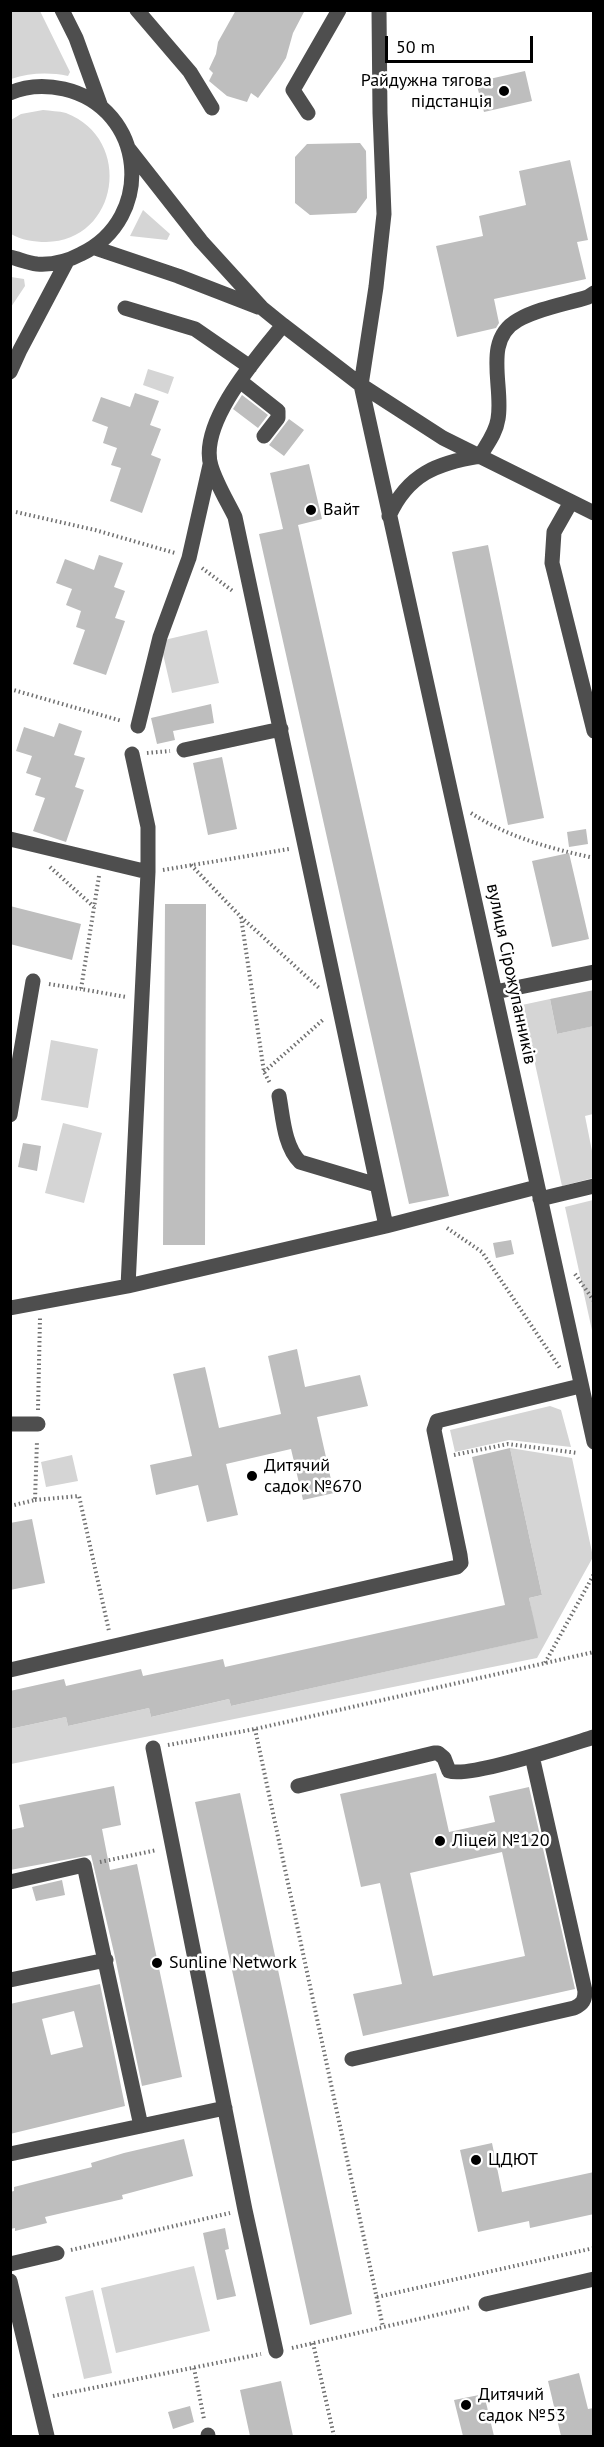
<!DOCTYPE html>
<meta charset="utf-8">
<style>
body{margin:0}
#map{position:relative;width:604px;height:2447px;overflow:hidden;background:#fff;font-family:"PT Sans",sans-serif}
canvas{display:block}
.frame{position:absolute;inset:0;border:12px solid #000;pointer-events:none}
.scale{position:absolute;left:385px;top:36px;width:148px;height:27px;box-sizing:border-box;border:3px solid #000;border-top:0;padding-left:8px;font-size:18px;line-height:21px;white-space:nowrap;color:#000;-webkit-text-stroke:4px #fff;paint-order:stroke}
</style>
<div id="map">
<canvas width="604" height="2447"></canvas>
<div class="frame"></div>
<div class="scale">50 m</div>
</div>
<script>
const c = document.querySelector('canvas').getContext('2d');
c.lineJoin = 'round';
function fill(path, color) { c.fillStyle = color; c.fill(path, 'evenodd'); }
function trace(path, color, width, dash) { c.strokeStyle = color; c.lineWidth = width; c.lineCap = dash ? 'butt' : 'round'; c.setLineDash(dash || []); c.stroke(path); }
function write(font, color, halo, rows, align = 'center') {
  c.font = font + ' "PT Sans",sans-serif'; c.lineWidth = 5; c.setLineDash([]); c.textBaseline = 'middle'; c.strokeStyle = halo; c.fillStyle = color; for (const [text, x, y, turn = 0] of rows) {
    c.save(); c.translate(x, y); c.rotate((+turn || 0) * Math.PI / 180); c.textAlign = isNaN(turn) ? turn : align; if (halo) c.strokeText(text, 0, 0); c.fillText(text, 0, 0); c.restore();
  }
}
const green = new Path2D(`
 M11,10L40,11L70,72L68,76C48,72 30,73 11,79Z
 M43,110C50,111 59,111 66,113C134,139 119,241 46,242C34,242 21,240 11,234V120L21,114Z
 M143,210L170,234L167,240L130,236Z
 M11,277L24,279L25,286L11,307Z
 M148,369L174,377L168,394L143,385Z
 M207,630L219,683L172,693L160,641Z
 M550,999L557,1034L593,1026V1114L585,1116L593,1156V1178L562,1186L522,1005Z
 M51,1040L98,1049L88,1108L41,1100Z
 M63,1123L102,1133L84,1203L45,1193Z
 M593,1200L594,1335H593L565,1207Z
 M550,1406L561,1410L571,1447L509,1440L455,1452L450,1430Z
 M510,1448L572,1458L593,1557L537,1658L11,1764L10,1729L66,1717L68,1726L149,1708L151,1717L229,1699L231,1706L537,1638L529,1598L542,1595Z
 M72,1455L78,1481L46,1487L41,1462Z
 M194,2266L210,2331L116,2353L101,2288Z
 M93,2290L112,2373L84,2379L65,2297Z`);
const building = new Path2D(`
 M236,10H305L293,33L286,58L279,69L258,98L251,93L247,102L227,96L209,81L213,73L209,69L216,54L218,42Z
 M525,71L532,101L484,112L476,82Z
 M360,143L366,151L367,198L356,213L310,215L295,203V157L307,144Z
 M570,160L588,240L577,242L586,279L494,299L499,323L496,328L457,337L436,246L483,236L479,216L526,205L519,171Z
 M135,393L159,401L150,425L161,429L151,455L161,459L142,513L110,501L121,468L111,465L117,448L103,443L108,427L92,421L101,397L130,407Z
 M242,395L268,415L258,428L233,409Z
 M289,419L304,430L284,456L269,445Z
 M309,464L322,519L298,525L449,1196L409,1204L259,534L283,529L270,473Z
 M488,545L544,818L508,825L452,552Z
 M99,555L123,563L114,587L125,591L115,618L125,621L106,675L73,664L85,630L76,627L81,611L66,605L72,589L56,583L65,559L94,570Z
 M211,704L214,723L173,731L175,740L157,744L151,718Z
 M59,723L82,731L74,755L85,758L75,787L84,790L66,842L33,831L45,798L35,795L41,778L26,773L32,756L16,751L24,727L54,737Z
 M222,757L237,829L208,835L193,763Z
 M586,829L588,844L569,847L567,832Z
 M569,853L589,939L552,947L532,861Z
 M165,904H206L205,1245H163Z
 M10,906L81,924L72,960L10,944Z
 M594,990V1026L557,1034L550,999Z
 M23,1143L41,1146L37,1171L18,1167Z
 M511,1240L514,1254L496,1258L493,1243Z
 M297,1349L305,1387L360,1375L368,1406L317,1417L334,1493L303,1500L291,1449L226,1464L238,1515L207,1522L198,1485L156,1495L150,1465L192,1456L173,1374L205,1367L219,1428L281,1414L268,1356Z
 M510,1448L542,1595L529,1598L538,1638L231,1706L229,1699L151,1717L149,1708L68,1726L66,1717L10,1729V1691L64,1679L66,1686L141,1669L143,1676L223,1659L225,1667L505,1605L472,1457Z
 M32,1519L45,1583L10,1590V1523Z
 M436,1773L449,1832L495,1822L489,1796L529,1787L575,1989L363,2036L353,1994L402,1984L380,1883L361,1887L340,1794ZM502,1852L525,1956L433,1976L410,1873Z
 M114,1786L121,1825L102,1829L110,1870L137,1864L182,2077L142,2086L115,1957L91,1855L10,1870V1830L24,1827L19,1805Z
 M240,1793L352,2314L310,2325L195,1802Z
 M62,1880L65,1895L36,1901L32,1887Z
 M100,1984L125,2106L10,2134V2004ZM74,2011L83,2047L51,2055L42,2019Z
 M184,2139L193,2176L122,2195L123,2199L45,2217L47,2223L15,2231V2228L10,2229V2192L14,2191V2187L92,2167L91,2163L124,2153Z
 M492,2143L502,2192L594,2172V2214L530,2228L529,2221L478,2232L460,2150Z
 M225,2228L229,2249L225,2250L236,2296L217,2300L203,2233Z
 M579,2373L588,2409L594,2408V2436H561L548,2381Z
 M281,2381L293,2436H250L240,2390Z
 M484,2394L494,2436H463L454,2400Z
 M190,2406L194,2422L173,2429L168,2412Z`);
const path = new Path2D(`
 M16,512L95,530L175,553
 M202,568L234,592
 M10,689L122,721
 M147,753L170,751
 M471,813C510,838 549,848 594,858
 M191,865L241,917L319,988
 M50,867L94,907
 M163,870L289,849
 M99,876L81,989L126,997
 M241,917L264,1072L270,1083
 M49,984L81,989
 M264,1072L324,1019
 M447,1228L482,1252L560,1368
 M575,1274L594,1301
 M38,1410L40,1318
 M454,1455L508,1444L578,1453
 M35,1500L79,1496L109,1631
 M10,1506L35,1500L37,1441
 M545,1663L594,1574
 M255,1729L383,2327
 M168,1745L255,1729L594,1652
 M100,1862L157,1850
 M71,2250L230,2213
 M377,2297L594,2248
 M313,2343L334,2436
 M292,2348L471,2307
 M194,2368L204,2419
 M53,2396L261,2354`);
const minor = new Path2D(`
 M62,10L76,38L101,107
 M137,10L190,72L212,108
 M379,10L380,113L384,214L376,287L361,385L594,1442
 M10,93C28,85 46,85 64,89C146,108 156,218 81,254C68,261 52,265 37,264C28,263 19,259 10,257
 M308,113L293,90L339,10
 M128,148L201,241L262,308L283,325L361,385L443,438L594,513
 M95,248L178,276L258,307
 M125,308L195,329L250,367
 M283,325C258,356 198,423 211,466C216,483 227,501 235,517L386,1226
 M10,372L20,350L67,261
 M240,381L278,411V418L264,436
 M571,502L554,532L552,563L594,731
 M389,516C408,474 437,463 480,456C487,444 496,433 498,419C504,387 482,340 518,320C539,308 566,304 588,297L594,293
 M138,726L160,637L189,558L210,465
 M184,750L281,729
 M10,839L148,872
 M495,992L594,972
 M279,1096C283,1117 284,1146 300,1162L377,1185
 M10,1115L33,981
 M540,1199L594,1186
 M128,1286L148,872V827L132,754
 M10,1308L128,1286L386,1226L537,1187
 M10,1424H38
 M10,1670L457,1567L461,1563L460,1555L434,1430L437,1421L580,1386
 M153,1748L245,2210L276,2351
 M298,1786L434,1753H438L444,1758L449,1771C470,1778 568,1745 594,1737
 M10,1882L84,1865L141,2126
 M10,1980L106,1960
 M352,2059L574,2008C583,2004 585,2000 585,1991L532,1756
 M10,2154L225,2108
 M10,2264L57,2253
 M10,2281L47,2436
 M486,2304L594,2279
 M208,2435V2436`);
const markers = [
 [504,91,6,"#000"],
 [311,510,6,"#000"],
 [252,1476,6,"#000"],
 [440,1841,6,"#000"],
 [157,1963,6,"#000"],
 [476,2160,6,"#000"],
 [466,2405,6,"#000"]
];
const poiNames = [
 ["Райдужна тягова",492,81,"right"],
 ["пiдстанцiя",492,102,"right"],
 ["Вайт",323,510],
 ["Дитячий",264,1466],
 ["садок №670",264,1487],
 ["Ліцей №120",452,1841],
 ["Sunline Network",169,1963],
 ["ЦДЮТ",488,2160],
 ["Дитячий",478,2395],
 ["садок №53",478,2416]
];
const streetNames = [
 ["вулиця Сірожупанників",511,974,78]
];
fill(green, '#d5d5d5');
fill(building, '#bebebe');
trace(path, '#707070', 4, [1.5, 3]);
trace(minor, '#4e4e4e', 15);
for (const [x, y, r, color] of markers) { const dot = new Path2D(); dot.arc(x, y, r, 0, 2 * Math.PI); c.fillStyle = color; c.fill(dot); trace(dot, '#fff', 2); }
write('18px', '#000', '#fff', poiNames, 'left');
write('18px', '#000', '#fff', streetNames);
</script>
